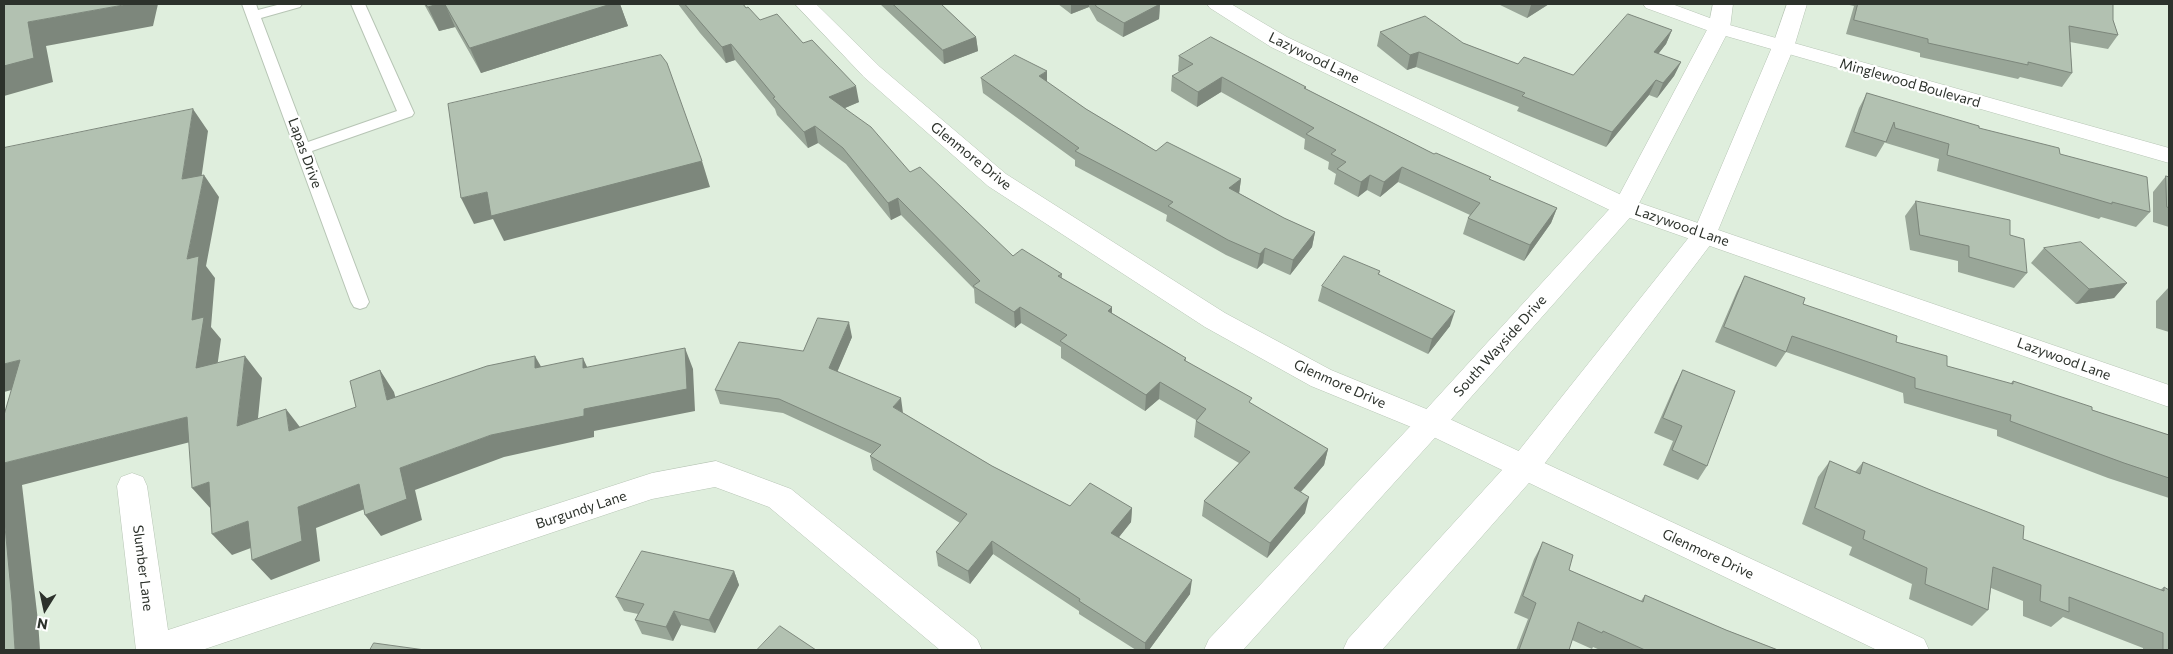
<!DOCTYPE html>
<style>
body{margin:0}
#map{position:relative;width:2173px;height:654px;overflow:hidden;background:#dfeedd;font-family:Commissioner,sans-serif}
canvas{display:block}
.frame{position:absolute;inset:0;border:5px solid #2d322c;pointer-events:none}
.north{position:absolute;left:20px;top:584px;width:50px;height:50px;-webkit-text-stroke:4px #fff;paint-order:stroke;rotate:190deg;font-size:14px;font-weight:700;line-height:20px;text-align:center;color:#2d322c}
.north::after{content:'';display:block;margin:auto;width:18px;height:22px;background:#2d322c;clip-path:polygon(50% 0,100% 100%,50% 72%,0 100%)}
</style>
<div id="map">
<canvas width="2173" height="654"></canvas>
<div class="frame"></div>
<div class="north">N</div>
</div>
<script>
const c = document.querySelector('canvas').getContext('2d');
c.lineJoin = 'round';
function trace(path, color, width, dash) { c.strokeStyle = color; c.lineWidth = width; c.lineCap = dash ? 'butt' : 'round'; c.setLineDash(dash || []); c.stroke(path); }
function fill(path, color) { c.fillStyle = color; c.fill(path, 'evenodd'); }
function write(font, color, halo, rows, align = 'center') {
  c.font = font + ' Commissioner,sans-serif'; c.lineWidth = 4.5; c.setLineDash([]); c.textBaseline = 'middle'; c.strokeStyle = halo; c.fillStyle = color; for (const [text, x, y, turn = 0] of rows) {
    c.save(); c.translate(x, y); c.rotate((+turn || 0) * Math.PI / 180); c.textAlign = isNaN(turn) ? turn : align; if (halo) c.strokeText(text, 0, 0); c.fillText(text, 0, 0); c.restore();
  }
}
const lane = new Path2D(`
 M242,4H256L258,10L281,4H302L300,7L261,18L308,142L397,111L351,4H365L414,113L412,116L312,151L369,302L366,307L360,309L354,307L351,302Z`);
const street = new Path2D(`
 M795,4H816L880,67L1006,174L1225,313L1331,370L1441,415L1924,639L1929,650H1877L1421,431L1311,386L1205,327L988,186L864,77Z
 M1207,4H1231L1287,37L1634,201L2169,385V407L1616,213L1271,47L1210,8Z
 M1643,4H1672L1726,24L2169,148V163L1712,32L1646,8Z
 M716,461L791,489L977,639L982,650H940L769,507L715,487L652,499L202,650H136L117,486L121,477L132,473L143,477L147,486L168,630L652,473Z`);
const secondary = new Path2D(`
 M1713,4H1733L1730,28L1634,213L1441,431L1243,650H1204L1209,639L1421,415L1615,203L1708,28Z
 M1787,4H1807L1794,47L1714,240L1535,476L1382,650H1343L1348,639L1513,458L1694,231L1772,47Z`);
const wall = new Path2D(`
 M424,4H620L628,26L481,73L455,27L439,31Z
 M678,4H743L746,8L760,20L803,43L859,102L845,108L910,172L1013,256L1062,274V278L1112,313L1186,358V361L1251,404L1328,449L1324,465L1301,492L1305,513L1267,558L1202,516L1204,501L1239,463L1194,437L1196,420L1159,399L1145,411L1061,358V347L1021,323L1015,328L975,303L974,289L901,215L891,220L846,164L818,143L808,148L777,115L775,109L735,60L726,63L700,33Z
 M880,4H941L976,37L978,51L944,64Z
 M1058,4H1160L1159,19L1123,37L1097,21L1089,7L1071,14Z
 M1498,4H1549L1527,18Z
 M1845,4H2113V20L2118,35L2108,49L2070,42L2072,73L2062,87L2020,77L2018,79L1920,57V53L1846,34L1854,6Z
 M1672,30L1666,44L1658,54L1681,62L1674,76L1657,98L1649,95L1606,147L1517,111L1519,107L1416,67L1407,70L1377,46L1380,32L1463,43L1518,64L1573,75Z
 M1179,56L1306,87V89L1434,154L1490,180L1557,208L1551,223L1524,261L1463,234L1468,218L1470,215L1398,182L1380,197L1367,190L1358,197L1334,184L1336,174L1328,169L1329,162L1304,149L1305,139L1221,92L1197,107L1171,91L1172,76L1180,72L1178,71Z
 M981,78L1047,82L1086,109L1156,151L1241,179L1239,193L1284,218L1315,232L1312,247L1290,275L1263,263L1257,269L1226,255L1166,221L1167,215L1075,166V160L983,93Z
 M1867,93L2060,154L2150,212L2136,227L2101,217L2099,219L1937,171L1939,159L1886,143L1885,142L1876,157L1845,147L1859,108Z
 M2166,176L2169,177V227L2153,222V192Z
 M1916,201L2027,273L2014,288L1958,272V261L1910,250L1905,216Z
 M2044,248L2127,283L2114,298L2076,304L2031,263Z
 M1380,271L1379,274L1450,326L1428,354L1318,301L1322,286Z
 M1745,276L1803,304L1896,342L1947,366L2010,384L2013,381L2092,410L2169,435V498L2108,478L1997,436V430L1904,403L1903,393L1786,352L1776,367L1715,342L1737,291Z
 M2169,287V332L2156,328V301Z
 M852,337L837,371L903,413L992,466L1070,506L1132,508L1131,522L1119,537L1190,594L1149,650H1136L1079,614V611L993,554L970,584L938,566L936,552L960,523L873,470L870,456L872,454L783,413L720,404L715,390L803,351Z
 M1683,370L1707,466L1698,480L1663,465L1673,441L1654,433L1675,385Z
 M1830,461L1855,472L1863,462L2023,539L2160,590L2164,587L2169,650H2143V648L2063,617L2051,627L2023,616V601L1991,588L1988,610L1972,626L1909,599L1912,584L1849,555L1852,547L1802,524L1818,477Z
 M1543,542L1569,570L1641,601L1645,595L1726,630L1778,650H1600L1593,647L1592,649L1572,640L1569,650H1516L1528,619L1514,613L1534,559Z
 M734,571L739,585L715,633L681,625L673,641L642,634L635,620L638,614L624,611L616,597Z`);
const shadedWall = new Path2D(`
 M129,4H158L153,26L46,46L53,82L4,96V66L28,22Z
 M438,4H445L455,27L439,31L428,7Z
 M611,4H620L628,26L481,73L470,48Z
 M1071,4H1089V7L1071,14Z
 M1160,4L1159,19L1123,37L1124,23Z
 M1532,4H1549L1527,18L1531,5Z
 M1672,30L1666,44L1648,67L1654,52Z
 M976,37L978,51L944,64L943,50Z
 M731,44L735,60L726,63L722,47Z
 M1419,52L1416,67L1407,70L1410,55Z
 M1681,62L1674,76L1657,98L1663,83Z
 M1047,71V86L1039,76Z
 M1222,77L1221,92L1197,107L1198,92Z
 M1656,80L1649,95L1606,147L1612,132Z
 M856,86L859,102L833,113L829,97Z
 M193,109L208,131L198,201L182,179Z
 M815,126L818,143L808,148L804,132Z
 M702,161L710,187L504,241L493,219L474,224L461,198L487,192Z
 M1402,167L1398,182L1380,197L1384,182Z
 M204,175L219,197L206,266L215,278L211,327L221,339L214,390L196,368L187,259Z
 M1370,175L1367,190L1358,197L1361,182Z
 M1241,179L1239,194L1229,188Z
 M898,198L901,215L891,220L888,203Z
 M1557,208L1551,223L1524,261L1530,245Z
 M1315,232L1312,247L1290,275L1293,260Z
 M1265,248L1263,263L1257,269L1260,254Z
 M2127,283L2114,298L2076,304L2089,289Z
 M1020,307L1021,323L1015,328L1014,312Z
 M1112,307V323L1108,311Z
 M1455,311L1450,326L1428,354L1432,339Z
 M849,322L852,337L833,382L829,368Z
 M685,348L693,369L695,411L594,431V437L504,457L415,490L422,520L381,536L365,515L400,468L491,435L584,409Z
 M245,356L262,378L255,448L237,426Z
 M535,356L547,377L535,368Z
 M583,358L593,380L583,368Z
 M20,360L42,382L4,392V364Z
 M380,370L394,392L402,422L387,400Z
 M1160,382L1159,399L1145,411L1146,395Z
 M901,398L903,413L893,407Z
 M286,409L303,431H289Z
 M187,417L206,438L22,485L38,621L40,650H15L4,516V463Z
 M1328,449L1324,465L1290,504L1294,488Z
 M209,482L211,509L192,488Z
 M359,484L375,505L316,528L320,561L271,580L252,560L298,507Z
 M1309,497L1305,513L1267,558L1270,543Z
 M1132,508L1131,522L1111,547V533Z
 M248,521L267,542L232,555L212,534Z
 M992,541L993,554L970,584L968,571Z
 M734,571L739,585L715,633L709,620Z
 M1192,580L1190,594L1149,650H1145V643Z
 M674,611L681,625L673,641L666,627Z`);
const building = new Path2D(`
 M4,4H129L28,22L34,58L4,66Z
 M426,4H438L428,7Z
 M445,4H611L470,48Z
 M685,4H743L746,8L748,7L760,20L777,14L803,43L812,40L856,86L829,97L871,127L910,172L920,167L1013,256L1022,249L1062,274L1058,276L1112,307L1108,311L1186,358L1184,360L1252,398L1249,402L1328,449L1294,488L1309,497L1270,543L1204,501L1250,452L1196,421L1206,409L1160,382L1146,395L1060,341L1067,335L1020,307L1014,312L973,286L980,281L898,198L888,203L843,148L815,126L804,132L773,98L775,97L731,44L722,47L696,17Z
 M893,4H941L976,37L943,50Z
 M1095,4H1160L1124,23L1097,7Z
 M1858,4H2113V20L2118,35L2069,26L2072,73L2028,62V65L1928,43V39L1854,20Z
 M1628,14L1672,30L1654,52L1681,62L1663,83L1656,80L1612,132L1522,96L1525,93L1419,52L1410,55L1380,32L1425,16L1463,43L1518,64L1524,57L1573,75Z
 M1211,37L1306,87L1304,88L1434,154L1436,153L1491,177L1489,179L1557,208L1530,245L1468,218L1480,203L1402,167L1384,182L1370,175L1361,182L1337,169L1346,162L1331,154L1336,150L1306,134L1314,128L1222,77L1198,92L1172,76L1193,64L1179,56Z
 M661,55L667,63L702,161L491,216L487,192L461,198L448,104Z
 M1015,55L1047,71L1039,76L1086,109L1156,151L1167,142L1241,179L1229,188L1284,218L1315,232L1293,260L1265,248L1260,254L1228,240L1168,206L1173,202L1075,151L1079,148L981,78Z
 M1867,93L1979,126V128L2059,148L2060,154L2147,177L2150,212L2112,202V204L1947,155L1949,144L1895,128L1894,122L1886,142L1854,132Z
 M193,109L182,179L204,175L187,259L199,256L192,320L204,317L196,368L245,356L237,426L286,409L289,431L356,407L350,381L380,370L387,400L487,366L535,356V368L583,358V368L685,348L687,389L584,409V416L491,435L400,468L407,499L365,515L359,484L298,507L302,541L252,560L248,521L212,534L209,482L192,488L187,417L4,463V415L20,360L4,364V148Z
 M2166,176L2169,177V208L2167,207Z
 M1916,201L2010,220V235L2024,239L2027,273L1969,257V246L1920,235Z
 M2081,242L2127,283L2089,289L2044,248Z
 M1344,256L1380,271L1378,274L1455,311L1432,339L1322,286Z
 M1745,276L1805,298L1803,304L1897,336L1896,342L1947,356V366L2013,384V381L2092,407V410L2169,435V478L2124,463L2010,421L2011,415L1915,388V378L1792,336L1786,352L1724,327Z
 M818,318L849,322L829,368L901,398L893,407L992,466L1070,506L1090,483L1132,508L1111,533L1192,580L1145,643L1079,601L1080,599L992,541L968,571L936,552L967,514L870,456L881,445L779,399L715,390L739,342L803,351Z
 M1683,370L1735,391L1707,466L1672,450L1682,426L1663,418Z
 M1830,461L1860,474L1863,462L1933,491L2024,526L2023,539L2164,591V587L2169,590V650H2163V633L2069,597V612L2040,601L2041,585L1993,567L1988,610L1925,584L1927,568L1863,539L1865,531L1815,508Z
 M4,516L12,601L15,650H4Z
 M1543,542L1573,555L1569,570L1643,602L1645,595L1726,630L1778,650H1645L1603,631L1602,633L1578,622L1569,650H1519L1536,603L1523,596Z
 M642,551L734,571L709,620L674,611L666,627L635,620L644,604L616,597Z
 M780,626L816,650H757Z
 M374,643L425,650H370Z`);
const streetNames = [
 ["Lazywood Lane",1314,58,26],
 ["Minglewood Boulevard",1910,83,16],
 ["Lapas Drive",305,153,70],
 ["Glenmore Drive",971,156,39],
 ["Lazywood Lane",1682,226,19],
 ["South Wayside Drive",1500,346,-48],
 ["Lazywood Lane",2064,359,20],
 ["Glenmore Drive",1340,384,24],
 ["Burgundy Lane",581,510,-18],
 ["Glenmore Drive",1708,554,25],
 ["Slumber Lane",143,568,83]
];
trace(lane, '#b7c5b5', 2);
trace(street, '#b7c5b5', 1);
trace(secondary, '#b7c5b5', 1);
fill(lane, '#fff');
fill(street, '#fff');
fill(secondary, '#fff');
fill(wall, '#99a698');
fill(shadedWall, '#7d877c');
fill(building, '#b2c1b1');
trace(building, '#7d877c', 1);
write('14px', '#2d322c', '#fff', streetNames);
</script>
